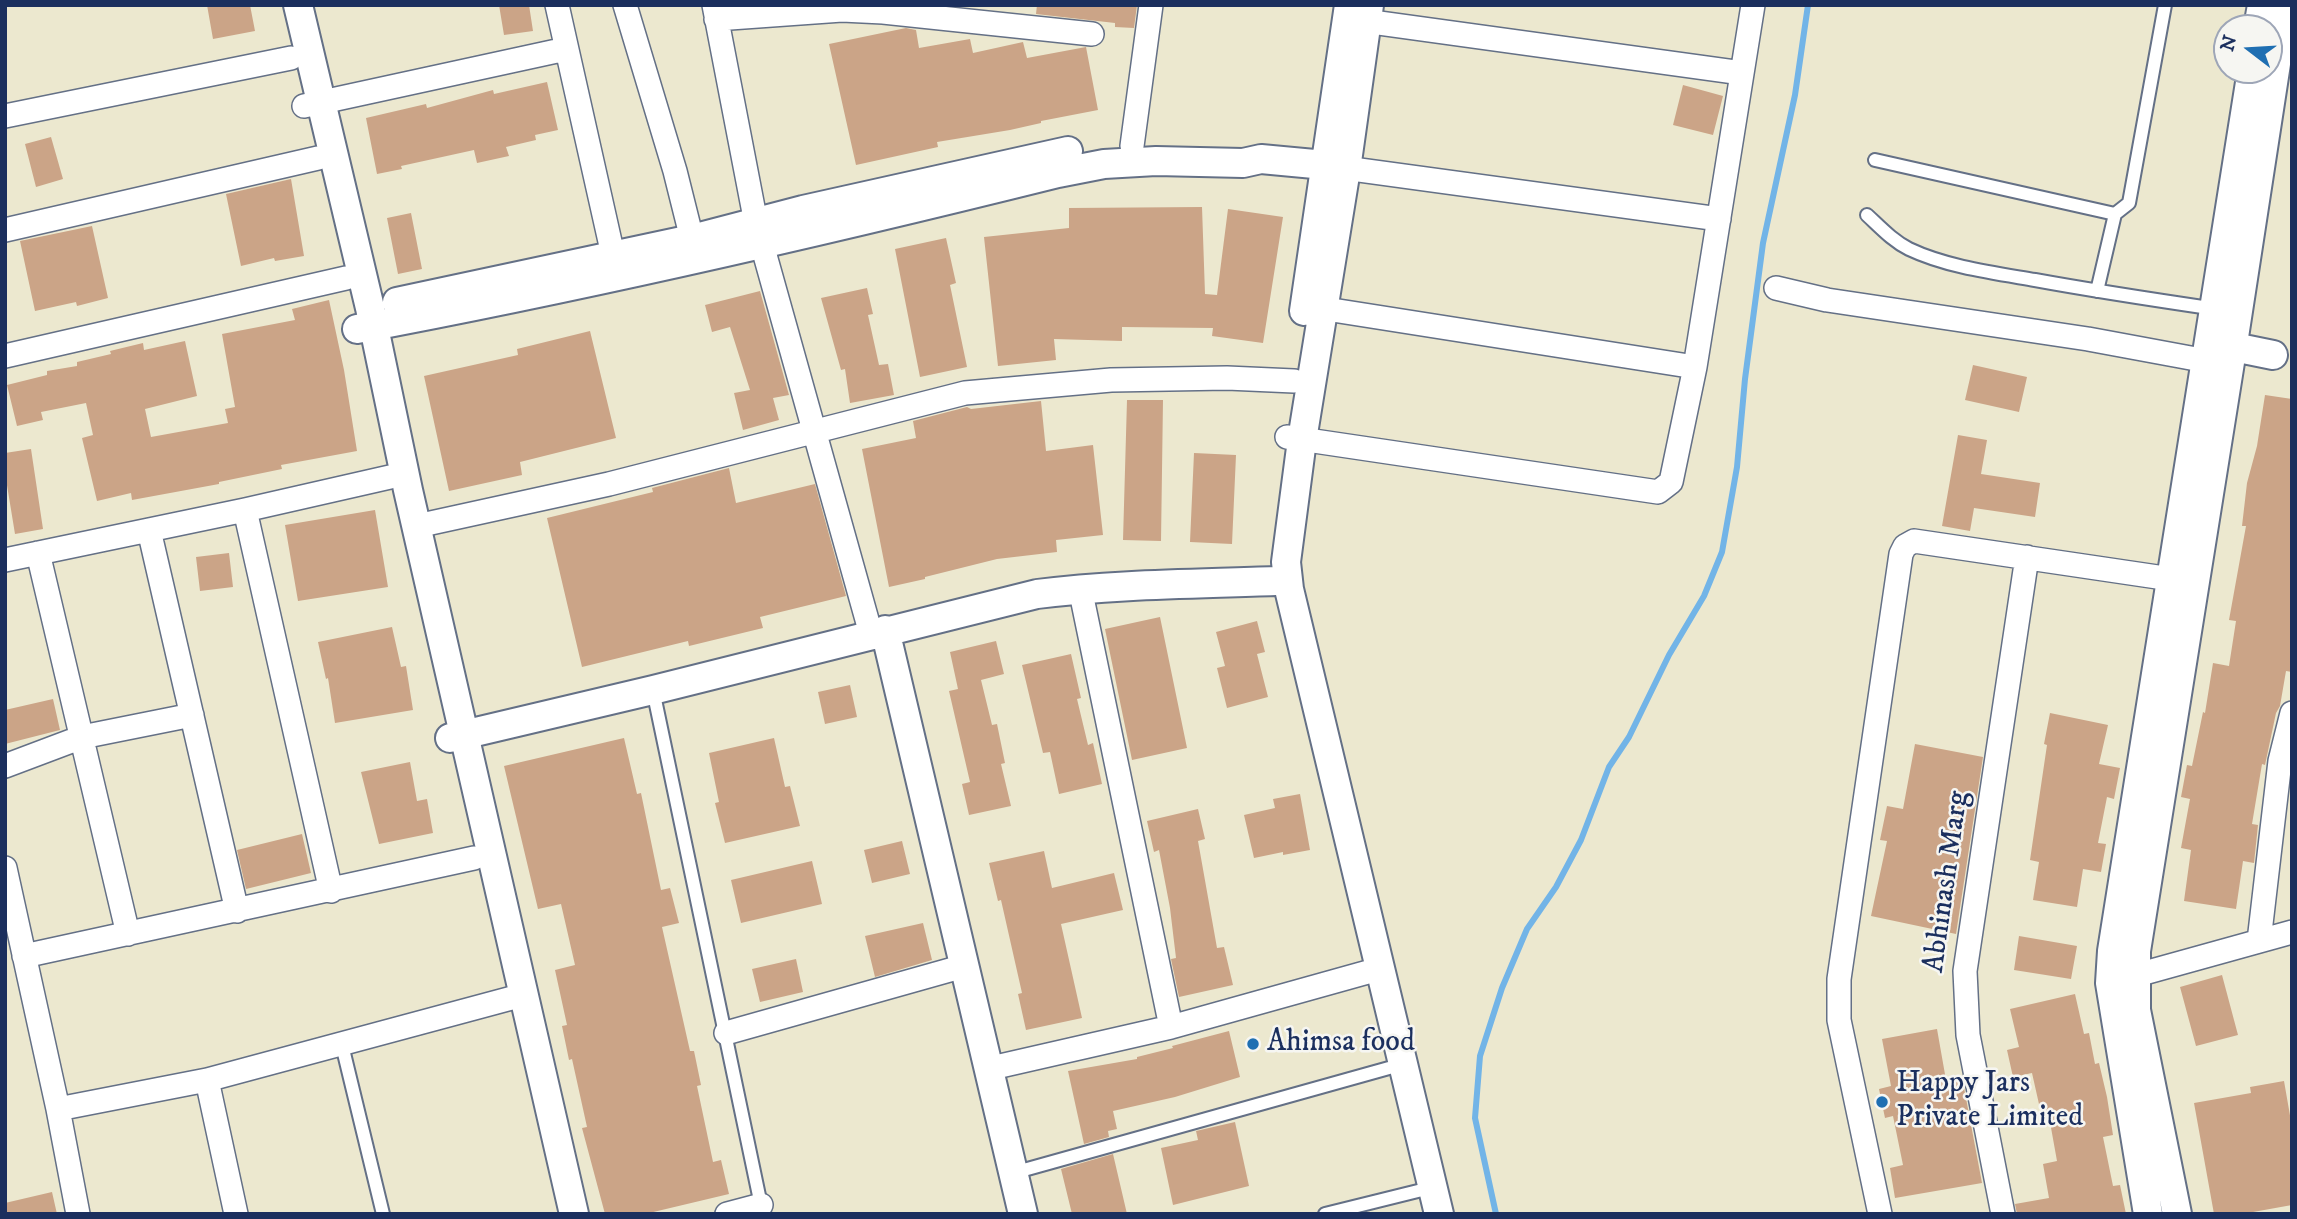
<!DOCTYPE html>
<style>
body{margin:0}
#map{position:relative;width:2297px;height:1219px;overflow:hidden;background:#ece8cf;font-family:"IM FELL DW Pica",serif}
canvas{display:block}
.frame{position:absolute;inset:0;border:7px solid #1b2f5e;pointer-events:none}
.north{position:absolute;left:2213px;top:14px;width:70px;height:70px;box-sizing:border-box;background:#f6f6f2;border:2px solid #9ea6b7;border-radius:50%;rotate:287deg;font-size:19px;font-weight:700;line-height:28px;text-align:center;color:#1b2f5e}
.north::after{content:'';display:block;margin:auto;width:24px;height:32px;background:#1f6fb2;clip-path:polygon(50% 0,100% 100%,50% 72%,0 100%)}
</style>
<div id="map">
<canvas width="2297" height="1219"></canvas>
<div class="frame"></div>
<div class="north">N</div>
</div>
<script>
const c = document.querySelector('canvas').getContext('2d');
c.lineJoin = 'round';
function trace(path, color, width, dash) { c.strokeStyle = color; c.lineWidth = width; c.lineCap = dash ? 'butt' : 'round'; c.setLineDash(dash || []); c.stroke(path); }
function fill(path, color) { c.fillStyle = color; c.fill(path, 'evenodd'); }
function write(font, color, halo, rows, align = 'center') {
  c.font = font + ' "IM FELL DW Pica",serif'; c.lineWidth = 5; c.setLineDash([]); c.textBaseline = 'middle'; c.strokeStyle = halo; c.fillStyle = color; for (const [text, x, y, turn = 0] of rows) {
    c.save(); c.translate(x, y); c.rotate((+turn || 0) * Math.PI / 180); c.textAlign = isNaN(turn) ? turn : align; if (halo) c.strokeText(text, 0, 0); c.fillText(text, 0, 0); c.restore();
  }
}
const stream = new Path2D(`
 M1496,1214L1475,1118L1480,1056L1502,988L1527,929L1556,887L1581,840L1609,767L1629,737L1669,655L1704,596L1722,552L1737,467L1745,379L1763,243L1795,95L1808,5`);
const building = new Path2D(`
 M207,5H250L255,31L213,39Z
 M499,5H529L533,31L504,35Z
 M1037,5H1137L1134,28L1115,27V23L1036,14Z
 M906,28L916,30L919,48L970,39L973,53L1023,42L1027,58L1086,47L1098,110L1041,121V123L1010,130L937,142L938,147L856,165L829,44Z
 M547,82L558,130L535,135L536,140L506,147L509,156L477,163L474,150L401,166L402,169L377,174L366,118L426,104L427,108L493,90L494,94Z
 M1683,85L1723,96L1713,135L1673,125Z
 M51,137L63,179L36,187L25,144Z
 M291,179L304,256L275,261L274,258L241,266L226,194Z
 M1202,207L1205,294L1217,295L1228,209L1283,217L1263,343L1212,336L1213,328L1122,327V341L1054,339L1056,360L998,366L984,237L1069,228V208Z
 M411,213L422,269L398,274L387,218Z
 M92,226L108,298L77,306L76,302L35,311L20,241Z
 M946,238L956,283L950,285L967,367L920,377L895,249Z
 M867,288L873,314L868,315L879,365L888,364L894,395L850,403L845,369L841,370L821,298Z
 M760,291L789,395L773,398L779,420L743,430L734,393L750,390L730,327L712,332L705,305Z
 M329,300L344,370L357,451L281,465L282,469L219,482V484L132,500L131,493L97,501L82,438L93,435L86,403L41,412L43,420L17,426L7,385L47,375V371L77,366V362L111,354L110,351L143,343L144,350L185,341L197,396L145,409L151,437L228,423L225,409L235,407L222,334L295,320L292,309Z
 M590,331L616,438L520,462L522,475L449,491L424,376L518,355L517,349Z
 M1973,365L2027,377L2019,412L1965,400Z
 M2265,395L2292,399V672L2286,671L2280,706L2276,713L2265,765L2262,764L2252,824L2258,825L2254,863L2243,861L2236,909L2184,901L2191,850L2181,848L2190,799L2181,797L2187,765L2192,766L2203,712L2205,713L2213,663L2229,666L2236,621L2229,620L2246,526H2242L2247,483L2257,446Z
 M1127,400H1163L1161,541L1123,540Z
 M1041,401L1046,451L1093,445L1103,535L1056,540L1057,552L997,559L925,577V579L889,587L862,449L916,438L913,421L967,407L971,409Z
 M1958,435L1987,440L1981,474L2040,483L2035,517L1974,508L1970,531L1942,526Z
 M31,449L43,529L15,534L5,473V453Z
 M1194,453L1236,455L1232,544L1190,542Z
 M729,468L736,503L815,484L846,596L760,617L763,628L689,646L688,641L582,667L547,518L653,492L652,488Z
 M375,510L388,587L298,601L285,525Z
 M229,553L233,587L200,591L196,557Z
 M1160,617L1187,748L1132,760L1105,629Z
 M1257,621L1265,652L1257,654L1268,697L1227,708L1217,668L1225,666L1216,632Z
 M392,627L401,667L406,666L413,710L335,723L328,678L326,679L318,642Z
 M996,641L1004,674L981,680L992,725L997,724L1005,763L1001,764L1011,806L969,815L962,784L970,782L949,691L958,689L950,652Z
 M1071,654L1081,698L1077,699L1088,745L1093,743L1102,784L1059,794L1050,752L1043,753L1022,665Z
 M850,685L857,717L825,724L818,692Z
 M53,699L60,730L5,744V710Z
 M2050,713L2108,725L2099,764L2120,768L2114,799L2107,797L2098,843L2106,844L2101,872L2083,869L2077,907L2033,900L2039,862L2030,860L2047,745L2044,744Z
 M624,738L637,794L641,793L661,890L670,888L679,923L662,927L690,1051H694L701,1085L697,1086L713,1162L721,1160L729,1194L645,1214H605L582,1128L587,1127L572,1059L569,1060L562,1026L567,1025L555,970L575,965L561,904L538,909L504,766Z
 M774,738L785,787L790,786L800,826L725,843L715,803L719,802L709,753Z
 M1915,744L1983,757L1956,934L1871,916L1887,841L1880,840L1887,806L1903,809Z
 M410,762L417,801L427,799L433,833L379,844L361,772Z
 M1300,794L1310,850L1283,855V852L1254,858L1244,815L1275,808L1273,799Z
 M1198,809L1205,839L1198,841L1217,948L1224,947L1233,985L1179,997L1171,959L1176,958L1170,908L1159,850L1154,852L1147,821Z
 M302,834L311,873L246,889L237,850Z
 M902,841L910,874L872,883L864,850Z
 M1044,851L1052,888L1114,873L1123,910L1061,924L1082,1018L1026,1030L1018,994L1022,993L1001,900L998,901L989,863Z
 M812,861L822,904L741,923L731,880Z
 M923,923L932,960L875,977L865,936Z
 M2019,936L2077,946L2071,979L2014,970Z
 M796,959L803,992L760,1002L752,969Z
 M2222,975L2238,1035L2196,1046L2180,987Z
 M2075,994L2084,1034L2089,1033L2095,1064L2099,1063L2107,1097L2113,1135L2103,1137L2113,1186L2120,1185L2126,1214H2017L2015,1204L2049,1198L2043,1164L2057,1161L2048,1111L2041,1113L2032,1073L2013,1077L2007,1050L2019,1047L2010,1009Z
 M1937,1029L1946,1080L1962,1077L1982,1183L1895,1198L1890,1168L1903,1165L1893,1116L1885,1118L1879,1089L1891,1086L1882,1039Z
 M1229,1031L1240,1077L1175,1097L1113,1111L1117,1129L1108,1131L1109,1137L1084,1144L1068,1071L1137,1059V1057L1173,1048L1172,1046Z
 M2284,1081L2292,1127V1205L2242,1214H2214L2194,1103L2251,1093L2250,1087Z
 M1235,1122L1249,1186L1173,1205L1161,1148L1198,1140L1196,1131Z
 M1113,1154L1127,1214H1072L1061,1169Z
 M52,1192L57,1214H5V1203Z`);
const service = new Path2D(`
 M1875,160L2115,214
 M1867,215C1881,228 1893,241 1909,249C1947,267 1994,273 2035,280C2095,291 2155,300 2216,309
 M2097,291L2115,214L2129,203L2165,5
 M653,690L762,1210
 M342,1045L383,1214
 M1013,1173L1389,1068
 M1325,1214L1422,1190`);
const minor = new Path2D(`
 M557,5L613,255
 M625,5L675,171L692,239
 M714,5L756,223L871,634
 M716,19L842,10L883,12L1092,34
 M1350,19L1742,73
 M304,106L566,49
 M5,116L291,58
 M1132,146L1151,5
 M1330,166L1719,219
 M5,230L318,158
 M1776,288L1827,300L2088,339L2223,364
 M1307,306L1695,367
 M5,356L346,278
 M1287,437L1658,492L1671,482L1695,367L1753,5
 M245,510L331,891
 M417,526L609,484L965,393L1111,380L1227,378L1294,381
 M149,530L237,911
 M38,553L128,934
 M5,560L245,510L390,477
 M1080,588L1171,1027
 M5,766L82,737L192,715
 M5,868L58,1109L78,1214
 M2259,941L2280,761L2292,713
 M24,956L474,858
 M2119,980L2292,932
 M726,1033L964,966
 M987,1069L1171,1027L1368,972
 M207,1080L236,1214
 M58,1109L207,1080L523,995
 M727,1214L761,1205
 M1880,1214L1839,1020V979L1901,554L1905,546L1914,541L2171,579
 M2003,1214L1968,1035L1965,971L2027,557`);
const tertiary = new Path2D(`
 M298,5L370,308L408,490L574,1214
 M1369,5L1346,169L1302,440L1286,562L1289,589L1439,1214
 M2258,28L2262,5
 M397,302L692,239L803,210L1068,151
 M1304,311L1349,5
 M357,329C592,285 825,231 1058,173L1104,164L1156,161L1243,163L1261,159L1325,165
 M2214,343L2273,355
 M885,630L1023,1214
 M450,738L653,690L1037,594C1116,584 1195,584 1275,581
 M2148,1214L2110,983L2112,951L2252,70
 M2177,1214L2136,1010V951L2234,337L2285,5`);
const markers = [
 [1253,1044,7,"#1f6fb2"],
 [1882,1102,7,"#1f6fb2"]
];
const streetNames = [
 ["Abhinash Marg",1948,882,-82]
];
const poiNames = [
 ["Ahimsa food",1267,1044],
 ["Happy Jars",1896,1085],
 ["Private Limited",1896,1119]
];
trace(stream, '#72b4e7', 6);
fill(building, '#cba487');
trace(service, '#647086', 16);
trace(minor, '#647086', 26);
trace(tertiary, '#647086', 32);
trace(service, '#fff', 12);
trace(minor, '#fff', 23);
trace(tertiary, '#fff', 28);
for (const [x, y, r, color] of markers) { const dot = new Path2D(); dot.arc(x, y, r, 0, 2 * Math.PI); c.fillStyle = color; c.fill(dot); trace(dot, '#f6f6f2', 2.5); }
write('30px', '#1b2f5e', '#f6f6f2', streetNames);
write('30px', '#1b2f5e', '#f6f6f2', poiNames, 'left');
</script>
